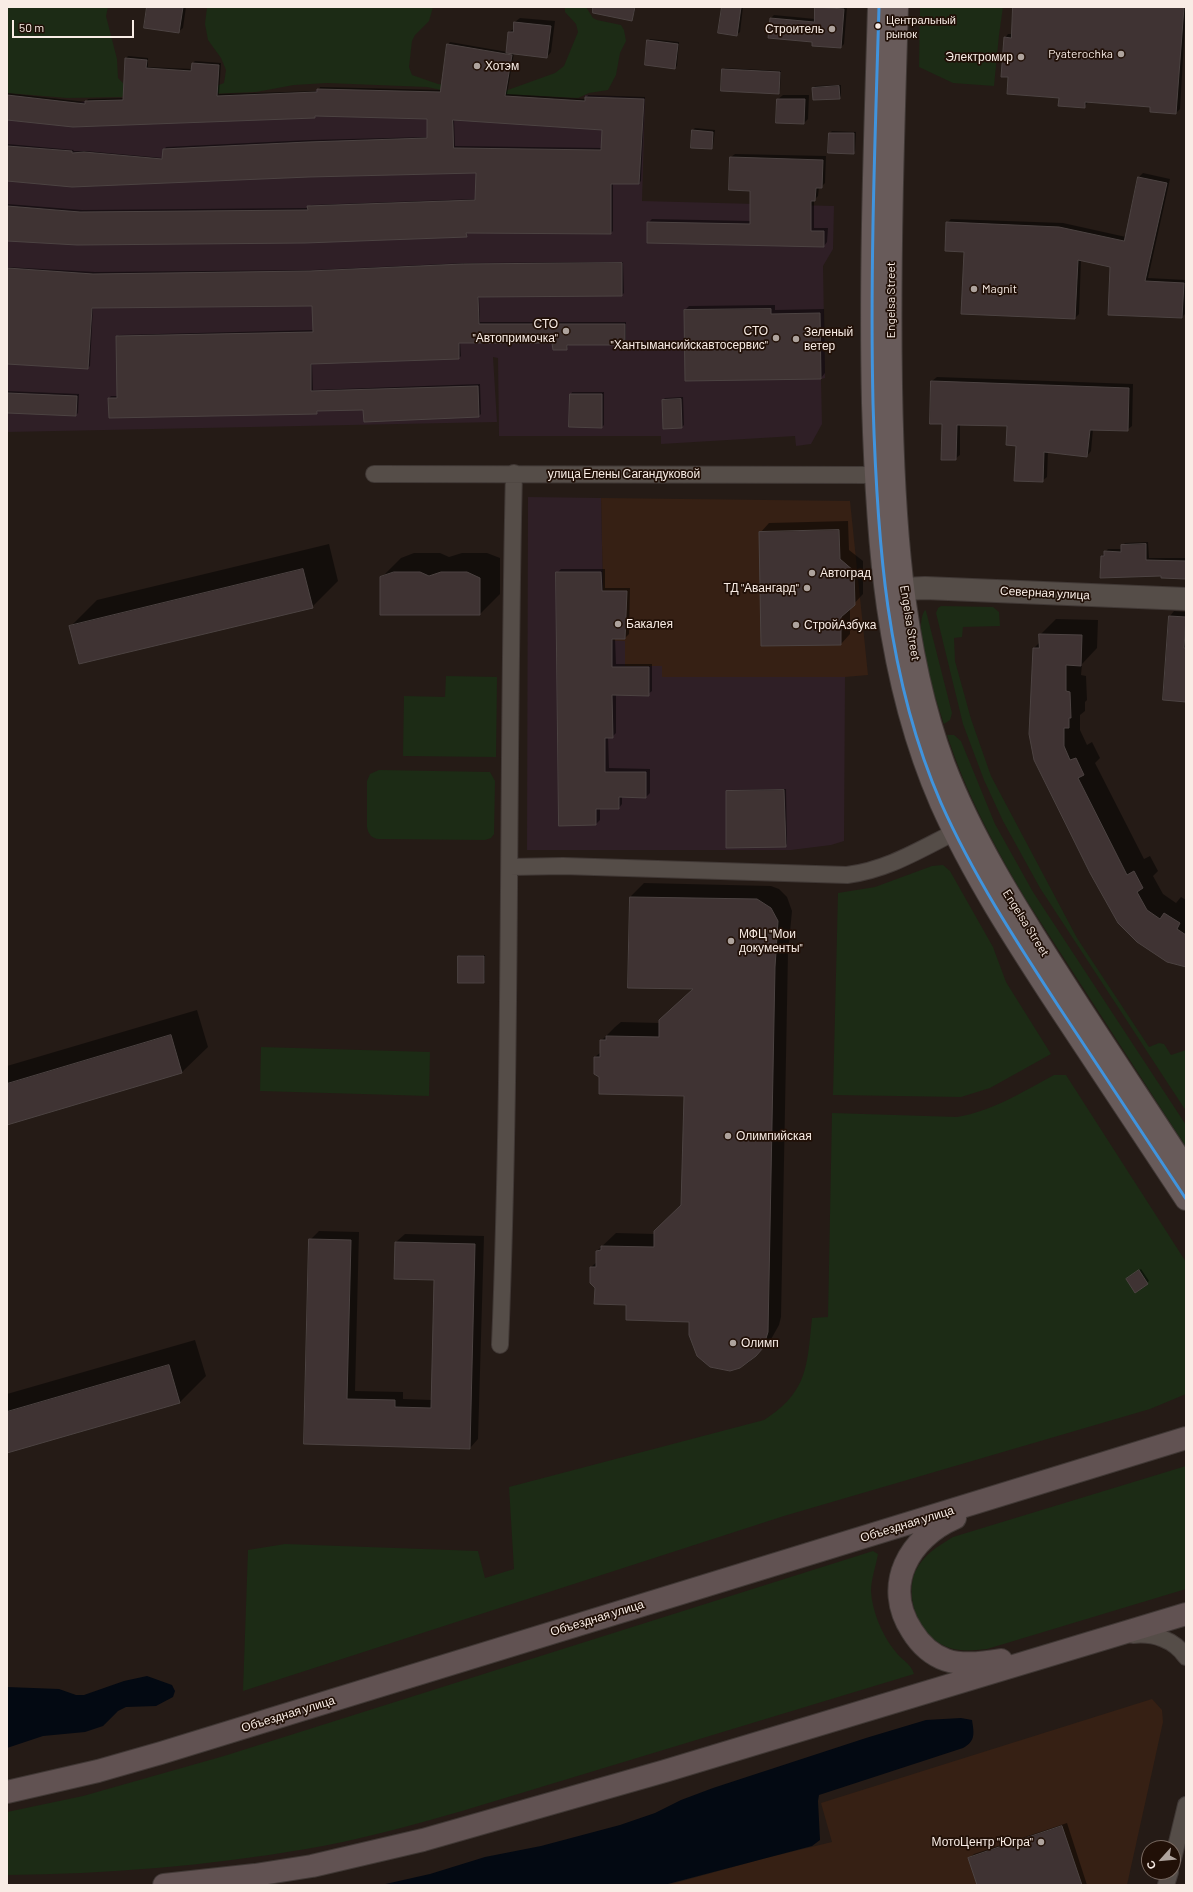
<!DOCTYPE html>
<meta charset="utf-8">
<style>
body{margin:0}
#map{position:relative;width:1193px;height:1892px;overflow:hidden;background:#251b16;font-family:Barlow,sans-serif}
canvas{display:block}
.frame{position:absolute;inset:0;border:8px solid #f8ece5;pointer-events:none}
.north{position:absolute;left:1141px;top:1840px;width:40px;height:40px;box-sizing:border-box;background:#211007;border:1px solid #776860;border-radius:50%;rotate:243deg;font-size:11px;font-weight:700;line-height:16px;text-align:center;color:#f8ece5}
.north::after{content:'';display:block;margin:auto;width:14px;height:18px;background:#aea39d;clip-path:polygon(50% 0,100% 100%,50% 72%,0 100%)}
.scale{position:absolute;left:12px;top:20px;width:122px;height:18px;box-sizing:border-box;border:2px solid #f8ece5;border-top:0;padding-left:5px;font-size:12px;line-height:14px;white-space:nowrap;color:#f8ece5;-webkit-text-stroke:3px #211007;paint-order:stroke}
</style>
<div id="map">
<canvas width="1193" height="1892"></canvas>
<div class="frame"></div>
<div class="north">С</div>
<div class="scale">50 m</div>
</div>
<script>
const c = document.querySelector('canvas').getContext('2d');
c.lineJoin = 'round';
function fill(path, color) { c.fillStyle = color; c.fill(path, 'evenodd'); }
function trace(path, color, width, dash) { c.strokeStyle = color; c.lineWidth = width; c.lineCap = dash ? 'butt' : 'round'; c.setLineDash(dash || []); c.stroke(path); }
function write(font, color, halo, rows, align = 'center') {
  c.font = font + ' Barlow,sans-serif'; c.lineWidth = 3.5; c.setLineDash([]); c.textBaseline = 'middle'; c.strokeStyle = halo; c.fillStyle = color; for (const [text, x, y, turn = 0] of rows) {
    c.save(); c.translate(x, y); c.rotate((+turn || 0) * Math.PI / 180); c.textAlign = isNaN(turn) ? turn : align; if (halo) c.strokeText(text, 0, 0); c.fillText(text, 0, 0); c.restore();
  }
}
const built = new Path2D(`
 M601,498L850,501L868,675L845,677H662V666H625L604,641Z
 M1152,1699L1162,1710L1163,1722L1127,1885H668L766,1858L832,1842L821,1803Z`);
const industrial = new Path2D(`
 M317,89L438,92L515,100L584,101L585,95L645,98L642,201L834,206L833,249L823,266L825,378L821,379L822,424L811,444L796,446L795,436L661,444V436H499L498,358L493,357L497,422L7,432V95L77,103L85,101L314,93Z
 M528,497L601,498L604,640L625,641V666H662V677H845L844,841L831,845L791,850H527Z`);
const green = new Path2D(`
 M7,7H108L106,16L117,59L118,78L124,84V94L122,97L67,98L7,93Z
 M207,7H433L429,21L415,35L412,41L409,67L412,75L438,84L505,91L555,73L564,66L578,32L576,24L565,12V7H586L593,18L597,20L621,25L624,30L626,41L620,53L616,75L608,90L589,93L578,98L446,91L427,87L327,83L294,85L256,92L138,97L216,86L224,83L226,70L221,58L208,40L205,24Z
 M920,7H1003L999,35L994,86L953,83L919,67Z
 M941,606L993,607L999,612L1000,626L963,627L962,637L954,638L955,661L971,719L991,776L1077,938L1149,1047L1159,1043L1164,1044L1171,1055L1186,1050V1111L1040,888L1003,821L984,780L963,724L936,613L938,608Z
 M925,610L926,611L952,713L950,720L944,724C937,701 911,630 925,610Z
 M446,676L497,677L496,757L403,756L404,696L445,697Z
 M947,735H954L961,741L995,824L1033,892L1186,1125V1147L1025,898C994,846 966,793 947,735Z
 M379,770L490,772L495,781L494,834L491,838L485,840L379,839C372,839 368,834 367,827V781L370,774Z
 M943,865L950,871L993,947L1006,982L1051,1054L990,1088L961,1097L833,1095L838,893L875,887L932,866Z
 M261,1047L430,1052L429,1096L260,1091Z
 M1054,1075H1066L1186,1262V1394L1150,1409L784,1516L243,1691L248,1550L285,1544L478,1551L485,1578L514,1569L509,1487L764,1420C808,1392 807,1366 812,1318L828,1317L832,1113L957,1117C993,1111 1022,1092 1054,1075Z
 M1186,1466V1589L987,1649C974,1650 963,1652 950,1648C921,1639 904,1601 915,1572C923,1555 938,1546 953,1537Z
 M873,1551L878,1554C876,1566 871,1579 871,1591C872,1611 882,1635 895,1651C901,1660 911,1663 914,1674L462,1811C410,1826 358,1840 306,1849C207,1866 107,1874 7,1875V1812L83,1796L224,1756Z`);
const water = new Path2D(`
 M147,1676L172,1685L175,1691L173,1697L156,1706L126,1707L118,1711L103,1726L85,1732L43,1736L7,1748V1687L59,1689L76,1695H84L124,1681Z
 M961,1718L972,1720C974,1733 976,1741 963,1748L819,1795L818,1801L820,1840L812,1846L664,1885H381L430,1874L485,1857L541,1846L620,1825L655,1813L681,1800L713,1788L866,1738L926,1720Z`);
const shadow = new Path2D(`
 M148,7H186L183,28L178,32Z
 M602,7H636L632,20Z
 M723,7H743L740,32L736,35Z
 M816,7H847L844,44L841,47L814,41L770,19L774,15L815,19Z
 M1014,7H1186L1180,109L1176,113L1151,106L1088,102L1084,107L1009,77L1005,38L1008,34H1012Z
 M520,18L555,21L551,52L547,57L514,53L507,94L586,99L588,95L645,97L641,181L639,183H613V231L611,233L468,232L466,236L7,240V204L82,210L308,208L311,205L476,199L477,172L7,180V144L74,150L73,151H86L163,158L164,150L166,147L310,140L428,137V118L317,115L315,117L7,119V93L86,102L88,99L124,98L126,59L128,56L148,58V67L192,69L193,63L195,61L221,63L219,94L318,91L320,87L441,90L448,45L450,42L507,52L509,32L515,28V22ZM454,119L603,129L602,148L455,146Z
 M650,39L679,42L677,66L675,68L648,41Z
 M725,68L781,71L780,91L778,93L723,70Z
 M841,85V96L839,98L813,88L815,86Z
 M783,95H809L808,119L804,123L777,122L778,99Z
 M695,128L715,130L713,146L711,148L693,130Z
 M832,131L856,132L855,151L853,153L830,133Z
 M735,154L826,156L825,183L821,187H819L818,196L814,200V228H828L827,242L824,246L648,223L652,219L751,221V190L731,157Z
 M1143,173L1170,179L1148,278L1186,280V313L1182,317L1111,266L1081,260L1079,314L1075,318L965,251L947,223L951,219L1063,223L1126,237L1139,177Z
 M623,262L624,293L622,295L479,296L480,322H626V342L624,344H569L567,349L553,342H460L461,356L459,358L312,363L313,390L480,384L481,414L479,416L364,409L319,410L317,413L109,398L111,396H118L117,337L119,335L314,330L313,305L93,307L90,366L88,368L7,363V267L95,272L313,270L466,263Z
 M775,305V310L824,309L825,373L821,378L685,310L689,306Z
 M937,377L1133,384L1132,426L1127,430L1093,429L1091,451L1087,456L1048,451L1047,477L1042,481L1017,445L1008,425L960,424V455L955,459L943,423L932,381Z
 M7,391L79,394L78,413L76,415L7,412Z
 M572,392H604V425L602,427L571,394Z
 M683,397L684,425L682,427L664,428L663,400L665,398Z
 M848,521L849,550L863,561V594L850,608V634L841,644L760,533L769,523Z
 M1148,542L1149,558H1186V577L1162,575L1102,556L1108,549H1122V546L1125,543Z
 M329,544L338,581L312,607L71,626L97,600Z
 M414,553H440L449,557L462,553H487L500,558V594L480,614L381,578L401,558Z
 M561,569H605V588H630L629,634L625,638H615L616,664H652V691L648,694H616V733L612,737H608L609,768L650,769V793L646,797L622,796V804L619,808H600V820L596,824L557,573Z
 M1174,611L1186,612V701L1170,616Z
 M1056,619L1098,620L1097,648L1082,664L1081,675L1086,676L1087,700L1085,702V711L1080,715V730L1087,745L1092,742L1100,758L1095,763L1144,859L1150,856L1158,871L1153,876L1163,894L1176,903L1181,897L1186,900V966L1091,872L1034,648L1040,642V635Z
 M786,789L787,844L785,846L727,792L729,790Z
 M644,883L771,886L779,889L787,897L792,911L788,953L781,1317L779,1325L770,1341L748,1363L730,1370L711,1366L690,1321L627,1304L596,1288L591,1267L597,1262V1251L616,1233L655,1234L682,1204L685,1095L600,1077L595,1073V1057L601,1052V1041L615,1027L621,1022L660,1023L694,988L630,897Z
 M461,955H485V980L483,982L459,956Z
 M197,1010L208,1047L182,1072L7,1124V1066Z
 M319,1231L359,1232L355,1391L403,1392V1399L432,1400L435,1279L396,1242L405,1234L484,1236L478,1439L470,1448L305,1443L310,1240Z
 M1141,1269L1149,1281L1136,1291L1129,1278Z
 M195,1340L206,1376L180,1402L7,1452V1394Z
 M1067,1823L1087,1885H978L969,1858L974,1854Z`);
const building = new Path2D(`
 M147,7H183L179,33L144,28Z
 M593,7H635L632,21L593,13Z
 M722,7H741L737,36L718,33Z
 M815,7L844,9L841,48L812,46V42L768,38L770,18L814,22Z
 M1013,7H1184L1176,114L1150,112V107L1085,102V108L1058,106L1059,98L1007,94L1008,77H1001L1004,37L1011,38Z
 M514,22L551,26L547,58L506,53L508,32H513Z
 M647,40L678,44L675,69L645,65Z
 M447,44L512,55L505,96L585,101V97L644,99L639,184H611V234L466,233L467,237L305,243L77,245L7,241V206L80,212L308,210L307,206L475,200L476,173L309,177L72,187L7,181V146L72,151V153L84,152L162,159L163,149L308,142L427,138V119L315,116V118L73,127L7,120V95L85,104V101L123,100L125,58L147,60L146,68L191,71L192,63L219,65L217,96L317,92V89L440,92ZM453,120L602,130L601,150L454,148Z
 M722,69L780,72L779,94L721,91Z
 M839,86L840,99L813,100L812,88Z
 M777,99H805L804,124L776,123Z
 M692,130L713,132L712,149L691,148Z
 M829,133H854V154L828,153Z
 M730,157L823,160L822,188H816L815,201H811V231H824V247L647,243V222L750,224V191L729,190Z
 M1138,177L1167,183L1145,281L1184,283L1182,318L1108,315L1110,267L1078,260L1075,319L961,314L964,252L945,251L946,222L1059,227L1124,241Z
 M622,263V296L478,297L479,324H625V345H567V350H553L552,343H459V359L311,364V391L478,386L479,417L364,422L363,410L317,411V414L109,418L108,398H117L116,336L313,332L312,306L92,308L88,369L7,364V268L93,274L310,271L463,264Z
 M771,309V314L820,313L821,379L685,381L684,310Z
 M931,381L1129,388L1128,431L1090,430L1087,457L1044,452L1043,482L1014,481L1016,446L1006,445L1007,426L957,425L956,460H941L942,424H930Z
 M7,393L77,396L76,416L7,413Z
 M570,394H602V428L569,427Z
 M681,399L682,428L663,429L662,400Z
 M839,530L840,559L854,571L855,605L841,617V645L761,646L759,532Z
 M1146,544V560L1186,561V579L1161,578V576L1100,578L1101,556H1104V551L1121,552V545Z
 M303,569L313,608L79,664L69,626Z
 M394,572H420L429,576L441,572H467L480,578V615H380V577Z
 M556,572H601L602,591H627L625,639H612V667H649V696L612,695L613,738H605V772H646V798L619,797V809H596V825L559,826Z
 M1169,616L1186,617L1184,648H1186V702L1163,700Z
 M1039,634L1082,635L1081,666L1066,665V691L1070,692L1071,718H1069V728H1064V746L1070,760L1076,758L1084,775L1078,778L1127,875L1134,871L1143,888L1137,892L1147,910L1160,919L1164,913L1180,923L1177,929L1186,935V967L1167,962L1137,942L1118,923L1090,873L1034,760L1029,734L1033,648H1039Z
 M784,790L786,847L726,848V791Z
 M630,897L757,899L771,908L778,921L775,967L768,1332L763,1348L756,1356L740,1368L730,1371L710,1367L697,1356L689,1335V1322L626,1320V1305L594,1304L595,1288L590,1283V1267H596V1251L601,1250V1246L654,1247V1231L681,1205L684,1096L599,1094V1077L594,1074V1057H600V1040H606V1036L659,1037V1020L693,989L628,988Z
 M458,956H484V983H458Z
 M171,1035L182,1073L7,1125V1084Z
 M309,1239L351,1240L347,1399L395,1400V1407L431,1408L434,1280L394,1279L395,1242L475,1244L470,1449L304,1444Z
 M1139,1270L1148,1284L1135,1293L1126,1279Z
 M169,1365L180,1403L7,1453V1412Z
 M1062,1826L1082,1885H977L968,1858Z`);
const street = new Path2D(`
 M374,474L875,475
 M510,867L563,866L847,875C887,870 919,850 955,832
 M500,1345C512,1054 507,764 514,473
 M1133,1635C1153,1633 1174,1639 1186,1657
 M1173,1859L1186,1805
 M1166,1885L1170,1872`);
const secondary = new Path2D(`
 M904,589L925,588L1186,599`);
const primary = new Path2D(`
 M879,7C875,139 870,271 873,403C877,538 886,677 941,803C973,875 1016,941 1059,1007C1102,1071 1144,1135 1186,1199
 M897,7C893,133 889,259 891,386C893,509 900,648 944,765C972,838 1015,906 1057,972C1099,1038 1143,1103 1186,1169`);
const highway = new Path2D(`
 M955,1518C909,1538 882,1585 912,1631C920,1644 932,1655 946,1660C963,1666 984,1663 1001,1660
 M7,1792L98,1771L161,1753L1186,1438
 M164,1885L255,1875L312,1866L423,1840L665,1771L1186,1614`);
const bus1 = new Path2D(`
 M879,7C875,139 870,271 873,403C877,538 886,677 941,803C973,875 1016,941 1059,1007C1102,1071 1144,1135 1186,1199`);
const markers = [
 [878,26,3.5,"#f8ece5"],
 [832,29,4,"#aea39d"],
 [1121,54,4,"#aea39d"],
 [1021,57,4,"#aea39d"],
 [477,66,4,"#aea39d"],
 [974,289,4,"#aea39d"],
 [566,331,4,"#aea39d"],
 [776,338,4,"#aea39d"],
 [796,339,4,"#aea39d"],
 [812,573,4,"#aea39d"],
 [807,588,4,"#aea39d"],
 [618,624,4,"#aea39d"],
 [796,625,4,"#aea39d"],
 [731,941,4,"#aea39d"],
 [728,1136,4,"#aea39d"],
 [733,1343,4,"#aea39d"],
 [1041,1842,4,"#aea39d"]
];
const busNames = [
 ["Центральный",886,20],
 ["рынок",886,34]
];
const poiNames = [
 ["Строитель",824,29,"right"],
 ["Pyaterochka",1113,54,"right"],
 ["Электромир",1013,57,"right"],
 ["Хотэм",485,66],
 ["Magnit",982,289],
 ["СТО",558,324,"right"],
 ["\"Автопримочка\"",558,338,"right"],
 ["СТО",768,331,"right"],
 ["\"Хантымансийскавтосервис\"",768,345,"right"],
 ["Зеленый",804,332],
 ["ветер",804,346],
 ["Автоград",820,573],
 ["ТД \"Авангард\"",799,588,"right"],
 ["Бакалея",626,624],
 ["СтройАзбука",804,625],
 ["МФЦ \"Мои",739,934],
 ["документы\"",739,948],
 ["Олимпийская",736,1136],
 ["Олимп",741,1343],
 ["МотоЦентр \"Югра\"",1033,1842,"right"]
];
const streetNames = [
 ["Engelsa Street",891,300,-90],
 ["улица Елены Сагандуковой",624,474],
 ["Северная улица",1045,593,3],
 ["Engelsa Street",910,623,81],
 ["Engelsa Street",1026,923,58],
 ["Объездная улица",907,1524,-17],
 ["Объездная улица",597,1618,-17],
 ["Объездная улица",288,1714,-17]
];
fill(built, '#362014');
fill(industrial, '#2f1f26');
fill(green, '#1c2b15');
fill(water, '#030912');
fill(shadow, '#0007');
fill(building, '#3f3333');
trace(building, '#4c4342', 1);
trace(street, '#403835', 18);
trace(secondary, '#403835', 24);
trace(primary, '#403835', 24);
trace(highway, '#403835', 24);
trace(street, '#554d48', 16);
trace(secondary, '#554d48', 22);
trace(primary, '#685b5a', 22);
trace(highway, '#615252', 22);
trace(bus1, '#4094de', 3);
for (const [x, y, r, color] of markers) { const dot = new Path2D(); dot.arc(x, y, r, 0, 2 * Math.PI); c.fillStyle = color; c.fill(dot); trace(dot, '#211007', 1.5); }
write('11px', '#f8ece5', '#211007', busNames, 'left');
write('12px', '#f8ece5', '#211007', poiNames, 'left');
write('12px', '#f8ece5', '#211007', streetNames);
</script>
